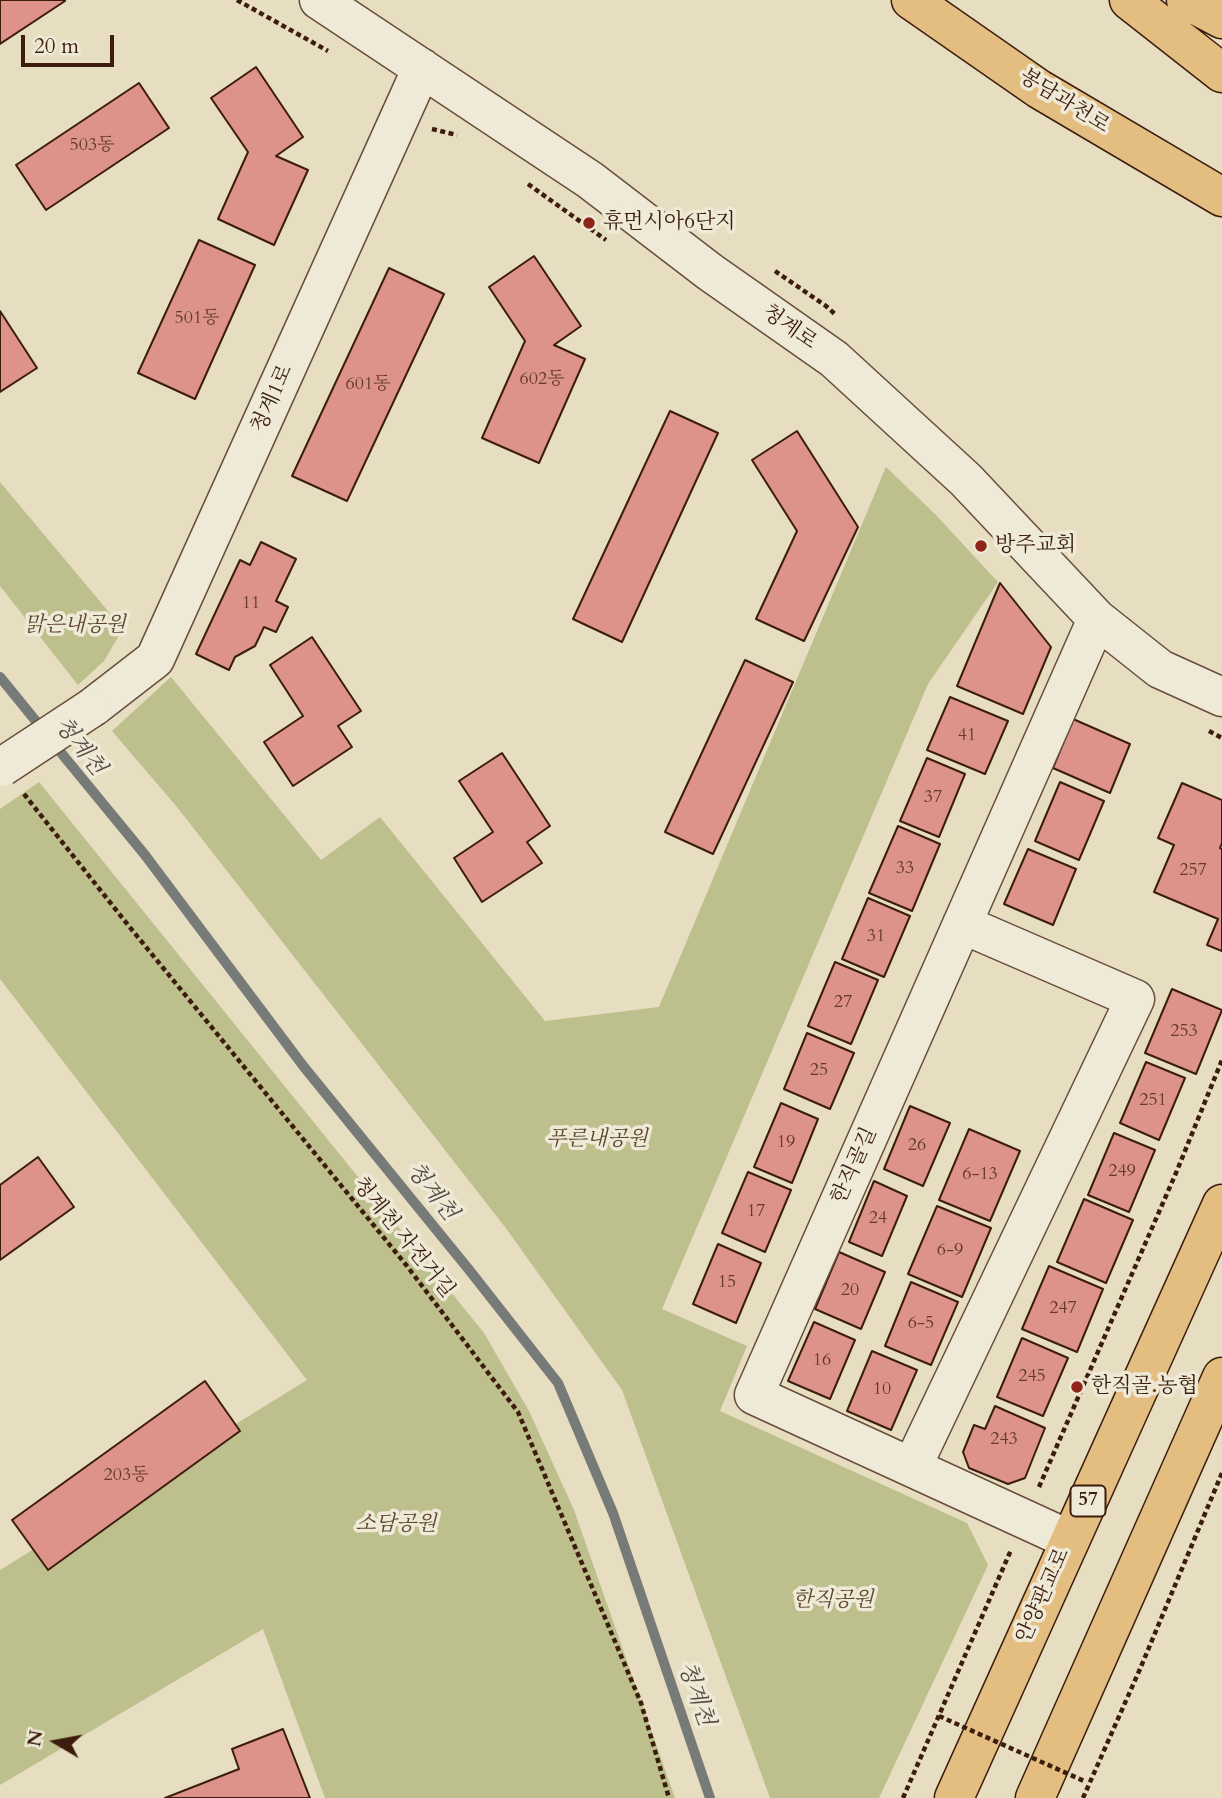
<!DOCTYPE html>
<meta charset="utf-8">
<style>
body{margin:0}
#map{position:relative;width:1222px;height:1798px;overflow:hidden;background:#e7ddc1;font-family:Cardo,serif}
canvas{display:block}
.north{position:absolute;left:21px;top:1707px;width:70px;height:70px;-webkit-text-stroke:5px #efe9d7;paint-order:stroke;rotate:280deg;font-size:19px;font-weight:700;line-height:28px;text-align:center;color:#3c1d0d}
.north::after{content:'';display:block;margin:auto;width:24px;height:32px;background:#3c1d0d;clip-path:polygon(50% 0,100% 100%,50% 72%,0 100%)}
.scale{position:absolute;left:21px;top:35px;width:93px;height:32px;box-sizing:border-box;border:4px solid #3c1d0d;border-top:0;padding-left:9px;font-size:21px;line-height:24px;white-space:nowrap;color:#3c1d0d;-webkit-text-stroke:5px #efe9d7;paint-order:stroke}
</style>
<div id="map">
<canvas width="1222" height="1798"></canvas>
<div class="north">N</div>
<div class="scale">20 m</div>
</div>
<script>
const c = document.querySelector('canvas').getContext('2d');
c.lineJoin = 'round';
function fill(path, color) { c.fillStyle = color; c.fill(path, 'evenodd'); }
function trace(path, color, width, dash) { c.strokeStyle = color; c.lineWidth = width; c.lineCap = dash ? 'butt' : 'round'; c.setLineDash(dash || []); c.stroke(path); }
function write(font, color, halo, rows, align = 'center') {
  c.font = font + ' Cardo,"Noto Serif KR",serif'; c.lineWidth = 7; c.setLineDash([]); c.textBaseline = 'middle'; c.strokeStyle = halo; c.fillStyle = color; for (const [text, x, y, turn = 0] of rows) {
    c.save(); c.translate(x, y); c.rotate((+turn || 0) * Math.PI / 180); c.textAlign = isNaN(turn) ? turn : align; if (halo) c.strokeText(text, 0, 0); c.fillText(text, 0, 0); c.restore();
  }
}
const green = new Path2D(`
 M886,467L936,515L998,582L928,684L662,1309L747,1346L720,1411L967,1523L988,1565L879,1798H770L622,1390L505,1227L177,807L112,731L171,677L321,860L380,817L545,1021L659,1007Z
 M0,482L123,629L104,661L78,685L0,586Z
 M39,782L484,1333L529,1411L574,1510L675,1798H325L263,1629L0,1785V1570L307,1380L0,979V809Z`);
const stream = new Path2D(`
 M0,677L44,731
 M53,743L145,855L304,1067L470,1271L558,1383L613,1513L710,1798`);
const building = new Path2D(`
 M0,0H65V1L0,44Z
 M256,67L303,137L276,156L308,170L274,245L218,219L248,152L211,98Z
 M139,83L169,128L46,210L16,165Z
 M199,240L255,265L195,399L138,373Z
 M534,256L581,326L554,345L585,359L539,463L482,438L525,341L489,287Z
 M389,268L444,294L347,501L292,476Z
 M0,311L37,368L0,392Z
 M670,411L718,433L622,642L573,619Z
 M797,431L858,527L804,641L756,619L797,531L752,460Z
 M261,542L296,559L276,601L288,607L276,632L264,627L255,646L235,657L229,670L196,654L240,560L250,565Z
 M1000,583L1051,647L1023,714L957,686Z
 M312,637L361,711L338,726L352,747L293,786L264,742L303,716L270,665Z
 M745,660L793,682L713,854L665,832Z
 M950,697L1008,721L985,774L927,750Z
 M1073,719L1130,744L1110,793L1053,768Z
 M502,753L550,826L527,842L542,863L482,902L454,858L493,832L459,781Z
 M927,758L965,774L939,837L900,821Z
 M1060,782L1104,801L1079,860L1035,841Z
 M1182,783L1222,800V843L1220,848L1222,849V951L1207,945L1218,919L1154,892L1174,845L1158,838Z
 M898,826L940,844L912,911L869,893Z
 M1028,849L1076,869L1053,925L1004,904Z
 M868,898L910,916L884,977L842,959Z
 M835,962L878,980L851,1044L808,1026Z
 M1172,989L1222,1010L1196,1074L1145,1053Z
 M807,1033L854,1053L830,1109L784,1089Z
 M1146,1062L1185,1078L1159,1140L1120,1123Z
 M781,1103L818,1119L792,1183L754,1167Z
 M910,1106L950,1123L923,1186L884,1169Z
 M969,1129L1020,1151L990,1221L939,1200Z
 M1114,1133L1155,1150L1129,1212L1088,1195Z
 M38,1157L74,1207L0,1260V1185Z
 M748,1172L791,1190L765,1252L722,1233Z
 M874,1181L907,1196L882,1256L849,1242Z
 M1084,1199L1133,1220L1106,1283L1057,1262Z
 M937,1206L991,1228L962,1297L908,1274Z
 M718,1244L761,1263L736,1323L693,1304Z
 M839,1252L885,1272L861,1329L815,1309Z
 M1049,1266L1103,1289L1077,1352L1022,1329Z
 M911,1282L958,1302L931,1365L885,1346Z
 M814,1322L855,1340L830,1399L788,1381Z
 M1022,1338L1068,1358L1043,1416L997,1397Z
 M872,1351L917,1370L891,1430L847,1411Z
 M205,1381L240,1431L48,1570L12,1520Z
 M995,1406L1045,1428L1025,1478L1008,1484L969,1468L963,1452L974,1425L985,1429Z
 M283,1729L310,1798H165L239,1769L232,1749Z`);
const path = new Path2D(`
 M237,0L328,51
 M432,129L457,135
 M528,184L606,240
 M775,271L826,306L836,315
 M1209,731L1222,738
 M24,794L128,925L407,1266L518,1412L641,1703L669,1798
 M1039,1487L1176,1173L1222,1060
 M903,1798L1011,1550
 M1083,1798L1140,1669L1222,1473`);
const minor = new Path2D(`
 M319,0L590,180L710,272L834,359L966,480L1097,619L1160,669L1222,697
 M93,707L155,659L422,68
 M912,1467L1135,999L962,924
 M1070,1540L754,1395L1097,619`);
const major = new Path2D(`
 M954,1798L1222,1204
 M1035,1798L1222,1377`);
const highway = new Path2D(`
 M911,0L1039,89L1222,197
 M1129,0L1222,73
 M1186,0L1222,19`);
const pathBridge = new Path2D(`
 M939,1716L1084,1781`);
const minorBridge = new Path2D(`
 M2,767L93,707`);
const markers = [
 [589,223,7,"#8f2418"],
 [981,546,7,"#8f2418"],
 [1077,1387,7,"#8f2418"]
];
const numberNames = [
 ["503동",92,146],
 ["501동",197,319],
 ["602동",542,380],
 ["601동",368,385],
 ["11",251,604],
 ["41",967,736],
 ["37",933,798],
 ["33",905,869],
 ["257",1193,871],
 ["31",876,937],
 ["27",843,1003],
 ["253",1184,1032],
 ["25",819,1071],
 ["251",1153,1101],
 ["19",786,1143],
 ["26",917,1146],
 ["249",1122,1172],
 ["6-13",980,1175],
 ["17",756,1212],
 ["24",878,1219],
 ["6-9",950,1251],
 ["15",727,1283],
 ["20",850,1291],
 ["247",1063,1309],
 ["6-5",921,1324],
 ["16",822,1361],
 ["245",1032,1377],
 ["10",882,1390],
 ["243",1004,1440],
 ["203동",126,1476]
];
const shields = [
 [1088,1501,35]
];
const shieldNames = [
 ["57",1088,1501]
];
const streetNames = [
 ["봉담과천로",1064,102,32],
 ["청계로",789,328,35],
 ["청계1로",273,399,-66],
 ["한직골길",855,1166,-66],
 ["청계천 자전거길",403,1238,51],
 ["안양판교로",1044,1596,-66]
];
const poiNames = [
 ["휴먼시아6단지",603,223],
 ["방주교회",995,546],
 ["한직골.농협",1091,1387]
];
const parkNames = [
 ["맑은내공원",75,626],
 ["푸른내공원",597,1140],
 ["소담공원",396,1525],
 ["한직공원",833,1601]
];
const waterNames = [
 ["청계천",79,747,52],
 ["청계천",431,1192,52],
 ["청계천",695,1694,71]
];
fill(green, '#bdbf8d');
trace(stream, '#767b77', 10);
fill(building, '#dd9389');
trace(building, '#3c1d0d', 2);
trace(minor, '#674d3a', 41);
trace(major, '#3c1d0d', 41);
trace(highway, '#3c1d0d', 41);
trace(path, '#3c1d0d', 4.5, [5, 3.5]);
trace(minor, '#efe9d7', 38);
trace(major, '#e4be80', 38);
trace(highway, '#e4be80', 38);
trace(minorBridge, '#674d3a', 41, []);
trace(pathBridge, '#3c1d0d', 4.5, [5, 3.5]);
trace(minorBridge, '#efe9d7', 38);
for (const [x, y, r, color] of markers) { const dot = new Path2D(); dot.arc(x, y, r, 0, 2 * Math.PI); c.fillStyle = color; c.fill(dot); trace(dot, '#efe9d7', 2.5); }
write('18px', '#643a2c', null, numberNames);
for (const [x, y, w] of shields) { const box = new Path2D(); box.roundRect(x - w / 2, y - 15.5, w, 31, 5); c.fillStyle = '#efe9d7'; c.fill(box); trace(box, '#3c1d0d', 2); }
write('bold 19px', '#3c1d0d', null, shieldNames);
write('21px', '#3c1d0d', '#efe9d7', streetNames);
write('21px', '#3c1d0d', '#efe9d7', poiNames, 'left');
write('italic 21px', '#5c462d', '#efe9d7', parkNames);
write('italic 23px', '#594c42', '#efe9d7', waterNames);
</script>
